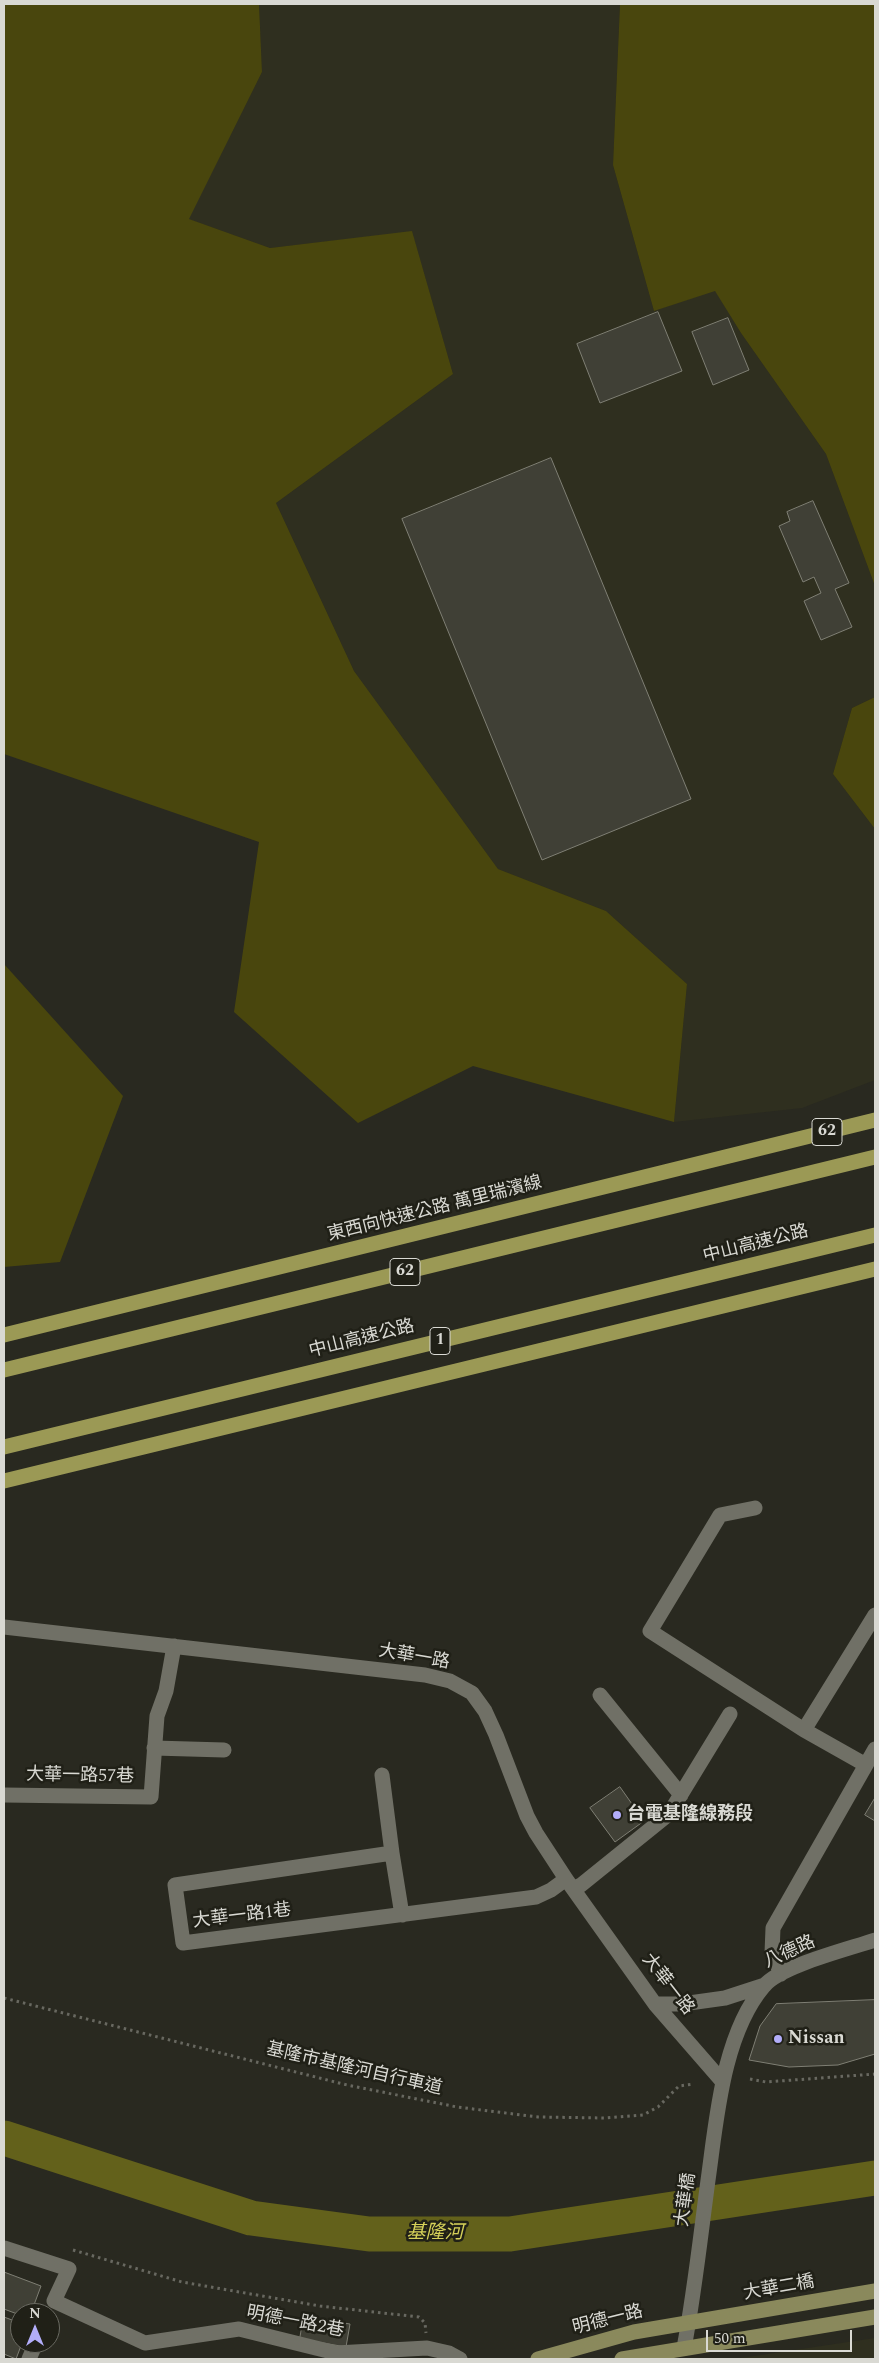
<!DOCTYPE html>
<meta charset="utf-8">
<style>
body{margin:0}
#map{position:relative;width:879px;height:2363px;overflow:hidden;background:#292920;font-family:Spectral,serif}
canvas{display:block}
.frame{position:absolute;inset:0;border:5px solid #d9d9d3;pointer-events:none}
.north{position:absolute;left:10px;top:2303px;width:50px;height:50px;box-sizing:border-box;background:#202017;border:1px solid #6a6a62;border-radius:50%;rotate:0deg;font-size:14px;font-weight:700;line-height:20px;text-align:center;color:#d9d9d3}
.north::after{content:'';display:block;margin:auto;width:18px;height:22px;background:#b2adf9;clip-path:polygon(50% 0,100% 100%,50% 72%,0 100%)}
.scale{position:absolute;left:706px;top:2330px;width:146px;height:22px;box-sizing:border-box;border:2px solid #d9d9d3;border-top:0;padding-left:6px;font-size:15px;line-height:18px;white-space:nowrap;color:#d9d9d3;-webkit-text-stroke:4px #202017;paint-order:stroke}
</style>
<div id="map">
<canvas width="879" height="2363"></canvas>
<div class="frame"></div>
<div class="north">N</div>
<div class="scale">50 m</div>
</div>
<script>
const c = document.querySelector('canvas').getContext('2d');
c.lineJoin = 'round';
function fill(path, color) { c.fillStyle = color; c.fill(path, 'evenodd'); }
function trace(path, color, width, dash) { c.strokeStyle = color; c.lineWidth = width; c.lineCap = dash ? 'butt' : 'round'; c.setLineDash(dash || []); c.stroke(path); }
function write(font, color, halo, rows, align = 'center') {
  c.font = font + ' Spectral,"Noto Sans TC",serif'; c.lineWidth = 5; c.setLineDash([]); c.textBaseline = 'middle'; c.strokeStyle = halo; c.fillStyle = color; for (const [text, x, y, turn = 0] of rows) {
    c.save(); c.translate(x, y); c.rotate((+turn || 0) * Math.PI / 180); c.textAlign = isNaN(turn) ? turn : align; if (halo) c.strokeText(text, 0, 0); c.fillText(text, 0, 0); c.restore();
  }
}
const built = new Path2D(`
 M259,4H620L613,165L654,311L715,290L741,333L826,454L875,586V697L852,708L833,774L875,829V1080L802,1108L674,1122L687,984L606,911L498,869L354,671L276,503L453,374L412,232L270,248L188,219L262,72Z
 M875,2338V2359H734Z`);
const green = new Path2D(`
 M4,4H259L262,72L189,219L270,248L412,231L453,374L276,503L354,671L498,869L606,911L687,984L674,1122L473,1066L358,1123L234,1012L259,842L4,754Z
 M620,4H875V586L826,454L741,333L715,291L654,311L613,165Z
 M875,697V829L833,774L852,708Z
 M4,964L123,1096L60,1262L4,1267Z`);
const river = new Path2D(`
 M4,2138L251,2218L369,2234H510L875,2178`);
const building = new Path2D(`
 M658,312L682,371L600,403L577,344Z
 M728,318L749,370L713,385L692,332Z
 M551,458L691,799L542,860L402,519Z
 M813,501L849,583L835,589L852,627L821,640L804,601L821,593L814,577L803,582L779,526L790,521L787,512Z
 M620,1787L644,1821L615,1842L590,1808Z
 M875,1798V1821L865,1815Z
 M875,2000V2054L838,2065L789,2067L749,2060L760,2026L776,2004Z
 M4,2272L41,2286L31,2313H20V2315L4,2309Z
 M304,2316L350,2324L346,2347L300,2339Z
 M4,2317L20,2323V2343H22L16,2359L4,2354Z`);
const path = new Path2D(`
 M4,1998L347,2085L457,2107L538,2117L605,2118L643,2115L658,2107L679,2086L694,2084
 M750,2079L766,2082L875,2074
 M73,2250L182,2282L320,2306L419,2317L425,2323L426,2333`);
const minor = new Path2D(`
 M755,1508L720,1515L650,1631L804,1730
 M4,1627L425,1675L450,1681L472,1693L485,1711L496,1735L527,1816L536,1833L566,1879L655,2004L722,2081
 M600,1695L681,1795
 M154,1748L224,1750
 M866,1765L804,1730L875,1615
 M382,1775L392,1853L175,1885L183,1943L536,1897L551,1890L566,1879
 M4,1795L151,1797L157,1716L166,1691L174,1646
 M392,1853L402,1915
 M573,1889L581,1885L669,1814L730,1714
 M781,1974L772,1953L773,1928L875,1749
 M655,2004H682L725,1998L765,1985
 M4,2248L69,2269L54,2301L145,2343L239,2329L336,2353L427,2348L449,2353L460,2359
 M684,2348C695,2290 701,2231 709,2173C717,2114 724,2033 764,1986C780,1966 849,1949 875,1940
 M29,2359L36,2343`);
const major = new Path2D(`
 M538,2359L634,2332L875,2291
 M622,2359L875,2317`);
const highway = new Path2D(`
 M4,1335L875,1120
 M4,1370L875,1157
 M4,1447L875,1235
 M4,1481L875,1269`);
const markers = [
 [617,1815,5,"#b2adf9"],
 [778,2039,5,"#b2adf9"]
];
const shields = [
 [827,1132,30],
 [405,1272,30],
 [440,1341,20]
];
const shieldNames = [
 ["62",827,1132],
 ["62",405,1272],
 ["1",440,1341]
];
const streetNames = [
 ["東西向快速公路 萬里瑞濱線",435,1210,-14],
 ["中山高速公路",756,1245,-14],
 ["中山高速公路",362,1340,-14],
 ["大華一路",414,1658,10],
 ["大華一路57巷",80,1777,1],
 ["大華一路1巷",242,1917,-7],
 ["八德路",790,1953,-24],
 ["大華一路",667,1985,52],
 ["基隆市基隆河自行車道",354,2070,13],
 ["大華橋",687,2200,-82],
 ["大華二橋",779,2289,-10],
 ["明德一路",608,2321,-14],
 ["明德一路2巷",295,2323,11]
];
const poiNames = [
 ["台電基隆線務段",627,1815],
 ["Nissan",788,2039]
];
const waterNames = [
 ["基隆河",435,2234]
];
fill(built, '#2f2f1f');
fill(green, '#49460d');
trace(river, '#63611b', 35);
fill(building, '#404036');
trace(building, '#7f7f74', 1);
trace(path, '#686860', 3, [2.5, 4]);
trace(minor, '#707066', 15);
trace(major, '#8a895c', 15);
trace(highway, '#9b9955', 15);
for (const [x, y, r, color] of markers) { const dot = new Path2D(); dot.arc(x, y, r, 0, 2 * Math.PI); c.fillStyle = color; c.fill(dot); trace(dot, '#202017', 2); }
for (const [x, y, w] of shields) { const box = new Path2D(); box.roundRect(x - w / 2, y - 13.5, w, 27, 4); c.fillStyle = '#202017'; c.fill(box); trace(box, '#d9d9d3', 1); }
write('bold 16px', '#d9d9d3', null, shieldNames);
write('18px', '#d9d9d3', '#202017', streetNames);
write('bold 18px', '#d9d9d3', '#202017', poiNames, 'left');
write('italic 19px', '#d6d159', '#202017', waterNames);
</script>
